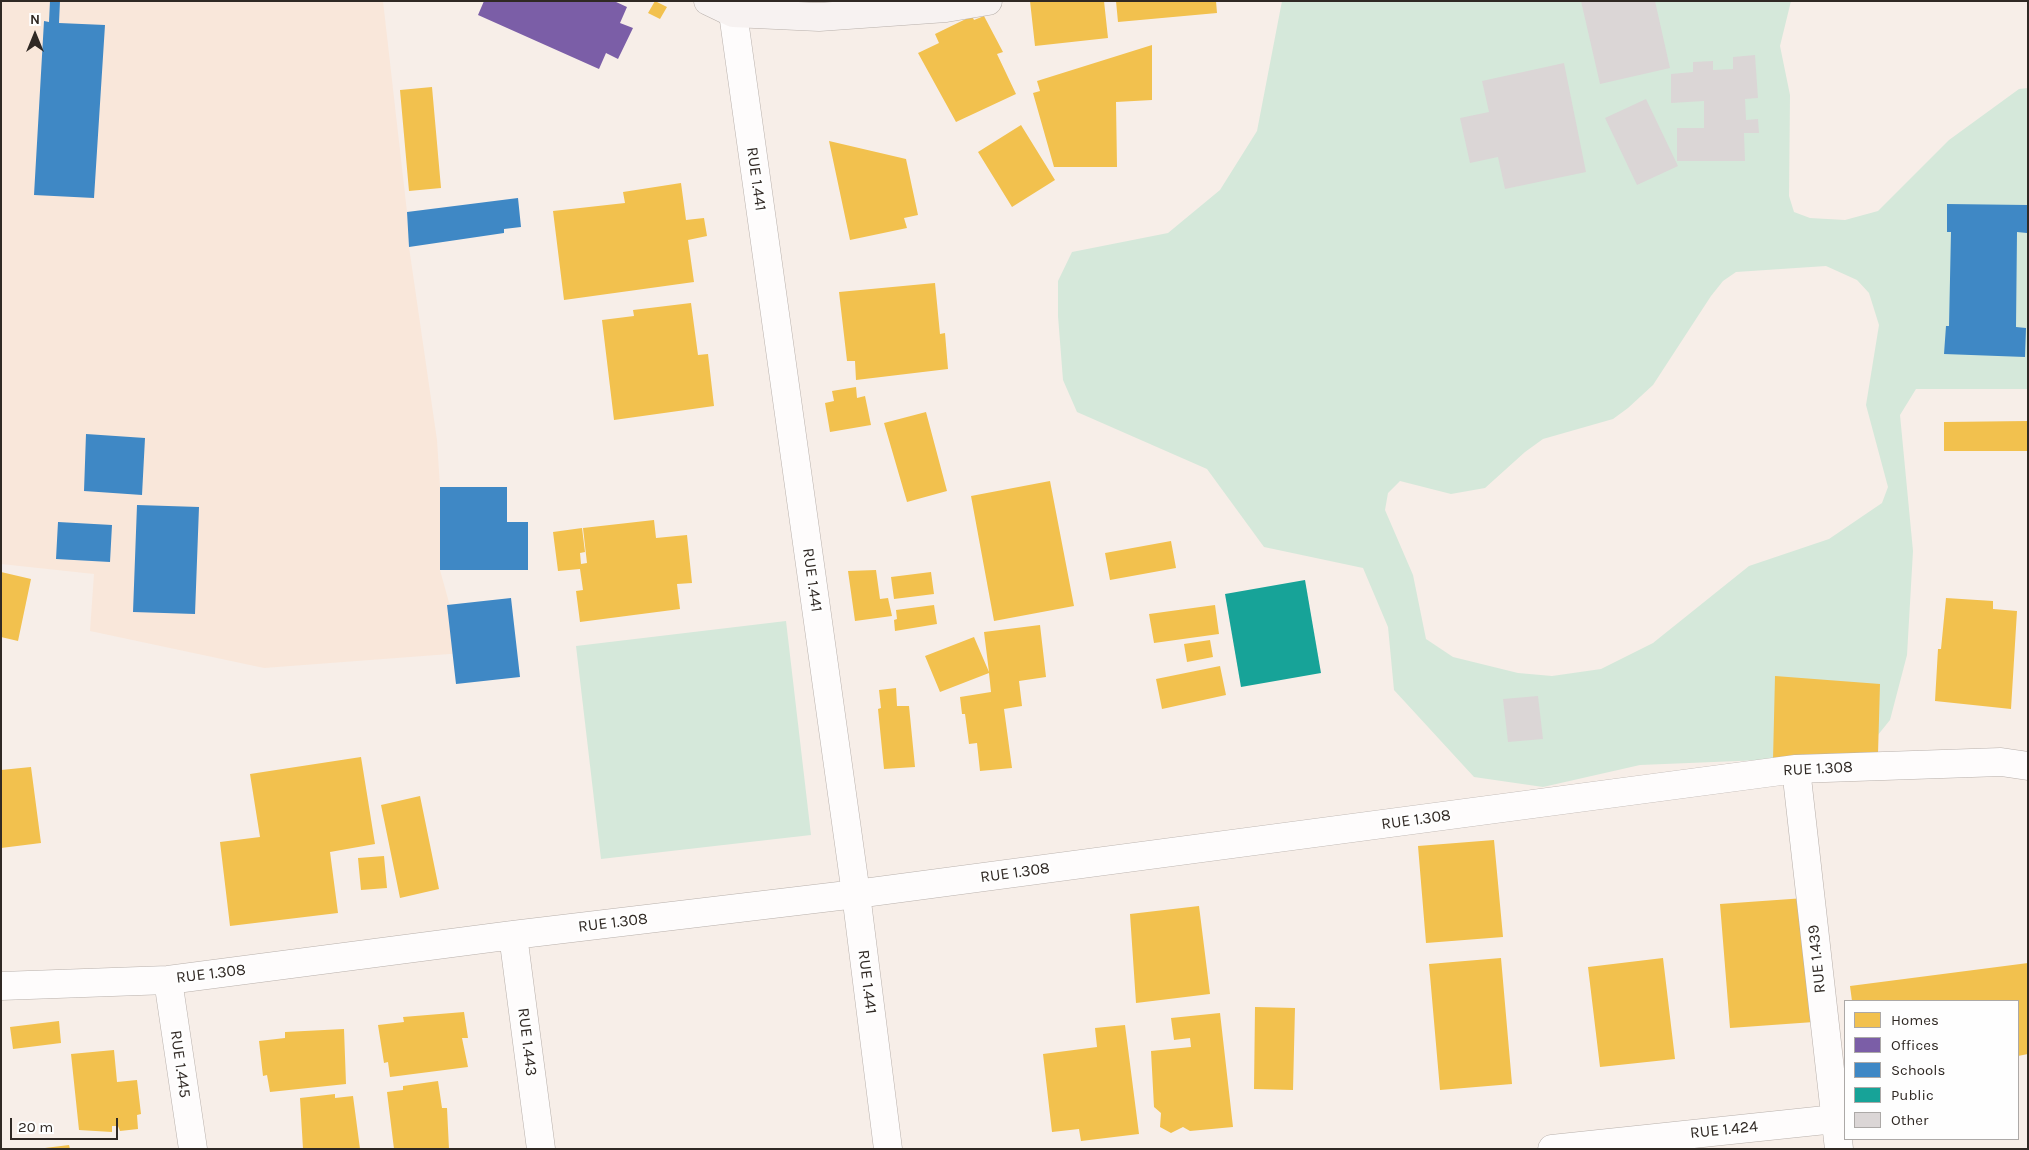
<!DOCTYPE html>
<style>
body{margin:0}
#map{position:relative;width:2029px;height:1150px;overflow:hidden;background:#f7eee8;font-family:Karla,sans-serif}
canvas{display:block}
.frame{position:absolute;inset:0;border:2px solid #302924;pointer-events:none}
.legend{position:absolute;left:1844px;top:1000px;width:175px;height:140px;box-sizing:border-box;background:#fefefe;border:1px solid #aca9a7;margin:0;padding:6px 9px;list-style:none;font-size:15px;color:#302924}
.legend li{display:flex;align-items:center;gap:10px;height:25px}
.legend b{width:25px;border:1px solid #aca9a7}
.north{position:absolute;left:10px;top:10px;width:50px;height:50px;-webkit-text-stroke:4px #fefefe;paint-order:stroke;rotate:0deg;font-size:14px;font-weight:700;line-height:20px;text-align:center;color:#302924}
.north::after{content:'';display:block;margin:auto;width:18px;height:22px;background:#302924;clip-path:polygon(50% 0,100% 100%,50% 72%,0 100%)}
.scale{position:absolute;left:10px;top:1118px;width:108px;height:22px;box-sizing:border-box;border:2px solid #302924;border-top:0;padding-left:6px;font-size:15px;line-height:18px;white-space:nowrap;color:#302924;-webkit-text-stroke:4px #fefefe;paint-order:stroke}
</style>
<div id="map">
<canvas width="2029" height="1150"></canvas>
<div class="frame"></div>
<ul class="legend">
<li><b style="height:14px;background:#f2c14e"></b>Homes</li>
<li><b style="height:14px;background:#7b5ea7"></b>Offices</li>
<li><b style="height:14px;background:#3f88c5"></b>Schools</li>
<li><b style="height:14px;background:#17a398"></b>Public</li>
<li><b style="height:14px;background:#dbd6d6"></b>Other</li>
</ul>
<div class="north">N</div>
<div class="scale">20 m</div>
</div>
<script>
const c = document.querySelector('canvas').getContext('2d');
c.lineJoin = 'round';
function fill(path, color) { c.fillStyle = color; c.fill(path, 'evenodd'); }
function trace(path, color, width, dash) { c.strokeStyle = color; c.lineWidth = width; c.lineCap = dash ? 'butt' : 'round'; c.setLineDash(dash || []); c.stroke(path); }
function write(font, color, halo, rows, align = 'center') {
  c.font = font + ' Karla,sans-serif'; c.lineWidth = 5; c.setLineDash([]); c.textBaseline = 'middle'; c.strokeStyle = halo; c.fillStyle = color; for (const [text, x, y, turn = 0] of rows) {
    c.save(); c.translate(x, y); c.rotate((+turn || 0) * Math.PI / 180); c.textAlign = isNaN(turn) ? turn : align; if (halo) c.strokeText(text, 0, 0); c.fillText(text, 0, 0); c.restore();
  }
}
const built = new Path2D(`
 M1,1H383L407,212L409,247L437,440L440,487V570L463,653L264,668L90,631L94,574L1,564Z`);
const green = new Path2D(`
 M1282,1H1791L1780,46L1790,95L1789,196L1794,212L1810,218L1845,220L1878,211L1949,140L2019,89L2028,88V389H1916L1900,415L1913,551L1907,655L1890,720L1869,746L1836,757L1640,765L1543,787L1474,777L1394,690L1388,627L1363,568L1264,547L1207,469L1077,412L1063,380L1058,316V281L1072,252L1168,233L1220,190L1257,131ZM1826,266L1857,280L1869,293L1879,325L1866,405L1888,487L1882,503L1829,539L1749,566L1653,643L1601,669L1552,676L1518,673L1453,657L1426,639L1413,575L1385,510L1388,493L1400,481L1451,494L1485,488L1525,452L1543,439L1613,419L1628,408L1653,385L1711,296L1723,281L1736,272Z
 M786,621L811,835L601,859L576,646Z`);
const homes = new Path2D(`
 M655,1L667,7L660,19L648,13Z
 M1030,1H1104L1108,38L1035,46Z
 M1116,1H1216L1217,13L1118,22Z
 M972,16L974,20L984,16L1003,52L997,54L1016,94L956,122L918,53L939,43L935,34Z
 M1152,45V100L1116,102L1117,167H1054L1033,93L1040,91L1037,81Z
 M432,87L441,188L409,191L400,90Z
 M1021,125L1055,180L1012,207L978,152Z
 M829,141L906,159L918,215L904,218L907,228L850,240Z
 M681,183L686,220L704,218L707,236L688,240L694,282L564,300L553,211L625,203L623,192Z
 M935,283L940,334L945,333L948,369L856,380L855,361H847L839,292Z
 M691,303L698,355L708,354L714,406L614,420L602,320L634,316L633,310Z
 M856,387L857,398L865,396L871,425L830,432L825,403L834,401L832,391Z
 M926,412L947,491L907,502L884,423Z
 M2028,421V451H1944V422Z
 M1050,481L1074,606L994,621L971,496Z
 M654,520L656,538L687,535L692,583L677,584L680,609L580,622L576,591L583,590L580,569L558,571L553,532L582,528L585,552L580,553L581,564L587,563L583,528Z
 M1171,541L1176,568L1110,580L1105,553Z
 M876,570L880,599L888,598L892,616L855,621L848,571Z
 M1,572L31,579L18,641L1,637Z
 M931,572L934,594L894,599L891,577Z
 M1946,598L1993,601V609L2017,611L2011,709L1935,701L1938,649H1941Z
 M934,605L937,624L895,631L894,620L897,619L896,610Z
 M1215,605L1219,634L1154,643L1149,614Z
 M1040,625L1046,677L1019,681L1022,706L1004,709L1012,768L980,771L977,743L969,744L965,714H962L960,697L991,692L989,673L940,692L925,656L974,637L989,672L984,632Z
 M1210,640L1213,657L1187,662L1184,644Z
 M1220,666L1226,695L1162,709L1156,679Z
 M1775,676L1880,684L1878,754L1773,760Z
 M896,688L897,706H909L915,767L884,769L878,709L881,708L879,690Z
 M361,757L375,844L330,852L338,913L230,926L220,842L260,837L250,774Z
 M31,767L41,843L1,848V770Z
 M420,796L439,889L400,898L381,805Z
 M1494,840L1503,937L1426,943L1418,846Z
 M384,856L387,888L361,890L358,858Z
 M1805,898L1814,1022L1730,1028L1720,904Z
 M1199,906L1210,994L1136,1003L1130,914Z
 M1501,958L1512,1084L1440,1090L1429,964Z
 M1663,958L1675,1059L1600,1067L1588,967Z
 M2028,963V1054L2018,1056V1001H1852L1850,986Z
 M1255,1007L1295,1008L1293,1090L1254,1089Z
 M464,1012L468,1038H462L468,1067L390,1077L388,1062L384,1063L378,1025L404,1022L403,1017Z
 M1220,1013L1233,1127L1190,1131L1183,1127L1171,1133L1160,1127L1161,1113L1154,1107L1151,1051L1191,1047L1190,1038L1174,1040L1171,1018Z
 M59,1021L61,1043L13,1049L10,1027Z
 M1125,1025L1139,1134L1081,1141L1079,1129L1052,1132L1043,1054L1097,1047L1095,1028Z
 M344,1029L346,1084L270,1092L267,1075L263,1076L259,1041L285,1038V1032Z
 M114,1050L117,1082L137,1080L141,1114L137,1115L138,1129L120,1131L118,1126H112V1132L79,1130L71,1054Z
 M438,1081L442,1108H447L449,1149H394L387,1092L403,1090V1086Z
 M335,1094V1098L353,1096L360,1149H303L300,1098Z
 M69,1145L70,1149H45V1148Z`);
const offices = new Path2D(`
 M484,1H614L627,7L620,23L633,28L618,59L606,53L599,69L478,15Z`);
const schools = new Path2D(`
 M50,1H60L59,23L105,25L94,198L34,195L44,21L49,22Z
 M518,198L521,227L504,229V233L409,247L407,212Z
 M1947,204L2027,205V233L2017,232L2016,327L2026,328L2025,357L1944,354L1946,326H1949L1951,232H1947Z
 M86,434L145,438L142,495L84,491Z
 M440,487H507V522H528V570H440Z
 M137,505L199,507L195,614L133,612Z
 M58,522L112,525L110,562L56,559Z
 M511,598L520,677L456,684L447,605Z`);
const public = new Path2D(`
 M1305,580L1321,673L1241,687L1225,594Z`);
const building = new Path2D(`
 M1581,1H1655L1670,68L1600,84Z
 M1755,55L1758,98L1745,99L1746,120L1758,119L1759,133H1744L1745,161H1677V128H1704V101L1671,103V74L1693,72V62L1713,61V70L1733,69V57Z
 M1564,63L1586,172L1505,189L1498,157L1470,163L1460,118L1489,112L1482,81Z
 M1646,99L1678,166L1637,185L1605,118Z
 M1538,696L1543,739L1508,742L1503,699Z`);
const street = new Path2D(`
 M733,13L856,894L888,1149
 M1796,769L1839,1149
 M513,935L541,1149
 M168,980L193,1149
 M1,986L168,980L513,935L856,894L1796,769L2001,762L2028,766
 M1552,1149L1835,1119`);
const secondary = new Path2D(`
 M708,1L733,13L819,17L946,8L988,1`);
const streetNames = [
 ["RUE 1.441",756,179,82],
 ["RUE 1.441",812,580,82],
 ["RUE 1.308",1818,769,-3],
 ["RUE 1.308",1416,820,-8],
 ["RUE 1.308",1015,873,-8],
 ["RUE 1.308",613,923,-7],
 ["RUE 1.439",1817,959,-96],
 ["RUE 1.308",211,974,-7],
 ["RUE 1.441",867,982,83],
 ["RUE 1.443",527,1042,83],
 ["RUE 1.445",180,1064,82],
 ["RUE 1.424",1724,1130,-6]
];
fill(built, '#f9e7da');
fill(green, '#d5e8da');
fill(homes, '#f2c14e');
fill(offices, '#7b5ea7');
fill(schools, '#3f88c5');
fill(public, '#17a398');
fill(building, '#dbd6d6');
trace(street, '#b8b0ab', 29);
trace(secondary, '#b8b0ab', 29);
trace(street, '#fefcfc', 28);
trace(secondary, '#f7f2f1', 28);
write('16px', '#302924', '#fefefe', streetNames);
</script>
